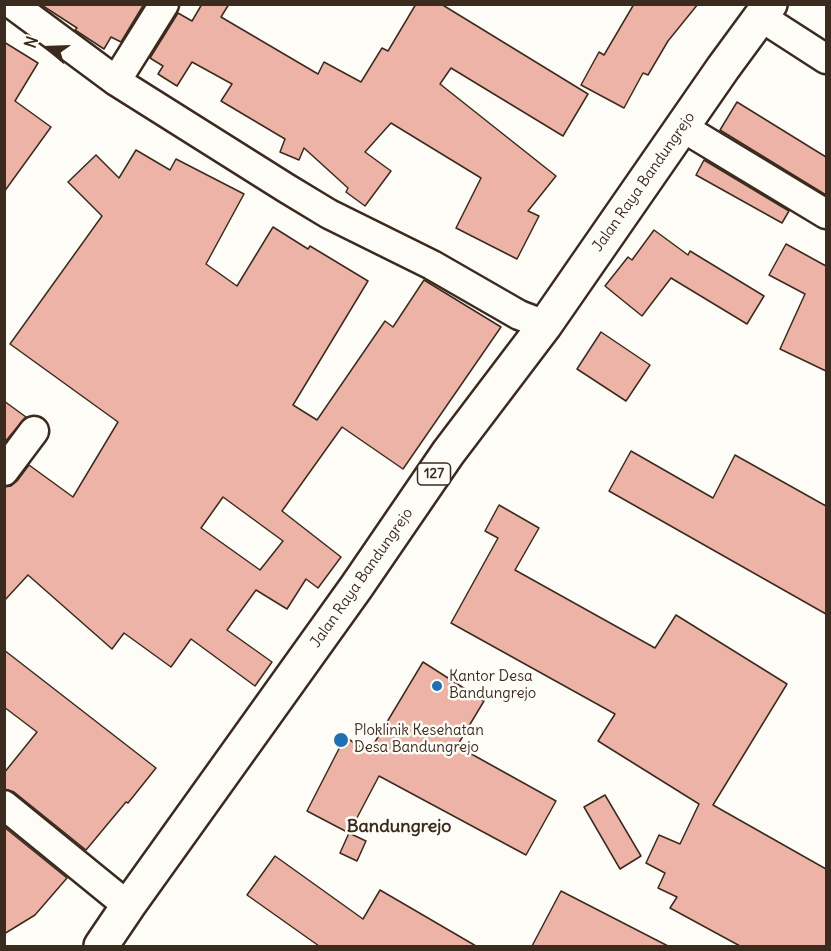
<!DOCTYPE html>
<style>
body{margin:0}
#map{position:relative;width:831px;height:951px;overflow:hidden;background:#fdfcf7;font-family:Delius,sans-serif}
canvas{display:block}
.frame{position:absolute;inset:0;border:6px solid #3b2a1e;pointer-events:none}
.north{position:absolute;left:18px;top:18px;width:60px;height:60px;-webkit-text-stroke:4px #fdfcf7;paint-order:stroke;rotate:289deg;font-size:16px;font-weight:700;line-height:24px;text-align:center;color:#3b2a1e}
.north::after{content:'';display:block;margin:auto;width:21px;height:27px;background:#3b2a1e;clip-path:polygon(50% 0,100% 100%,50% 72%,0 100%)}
</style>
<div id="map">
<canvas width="831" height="951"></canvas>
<div class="frame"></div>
<div class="north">N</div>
</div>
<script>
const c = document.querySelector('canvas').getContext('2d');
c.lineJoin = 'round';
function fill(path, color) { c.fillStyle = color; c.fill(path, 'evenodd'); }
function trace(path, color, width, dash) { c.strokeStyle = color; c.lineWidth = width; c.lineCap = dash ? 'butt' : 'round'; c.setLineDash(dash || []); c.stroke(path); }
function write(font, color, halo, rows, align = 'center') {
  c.font = font + ' Delius,sans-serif'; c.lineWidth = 5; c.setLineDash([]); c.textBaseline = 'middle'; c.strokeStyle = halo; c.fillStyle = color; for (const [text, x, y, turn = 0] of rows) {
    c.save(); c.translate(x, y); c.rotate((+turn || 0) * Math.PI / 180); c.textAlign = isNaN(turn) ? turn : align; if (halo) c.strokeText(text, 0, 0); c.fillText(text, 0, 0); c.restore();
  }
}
const building = new Path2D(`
 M40,4H144L121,42L111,37L104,49L75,30L77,28Z
 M202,4H229L221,17L318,74L324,62L361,82L382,48L388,51L416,4H441L588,94L563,136L451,68L440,84L556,176L528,211L539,216L517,259L456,228L481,178L391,123L365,152L391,171L365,206L346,192L348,188L304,148L299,160L280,152L285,139L221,101L232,84L192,62L177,86L158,74L163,66L150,58L178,13L192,21Z
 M634,4H698L668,41L648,75L643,73L624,108L581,85L599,52L604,55Z
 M4,42L38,63L15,101L51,127L4,192Z
 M737,102L826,157V195L720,130Z
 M136,150L170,170L176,159L244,194L206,264L237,286L273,227L308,249L310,246L368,281L293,405L317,420L385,321L393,327L424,280L501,327L403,469L342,427L282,511L341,557L318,588L306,579L287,609L256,590L227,630L272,662L255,686L191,639L171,667L124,633L112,649L28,575L4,601V487L11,486L17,481L29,465L73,497L118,422L10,344L102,216L68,182L96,155L119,178ZM223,497L283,541L260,570L201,528Z
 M704,160L789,211L782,223L696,175Z
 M654,230L688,255L690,251L764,296L747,324L671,278L642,316L605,286L628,257L632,260Z
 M786,244L826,266V371L780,349L805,294L769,275Z
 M601,332L650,365L626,401L577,369Z
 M4,401L26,417L4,443Z
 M631,451L713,498L735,455L826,506V614L609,491Z
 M499,505L539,528L515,570L655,648L676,615L787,684L713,805L826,869V946H740L670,908L677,897L658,888L665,873L646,863L659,835L680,844L699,804L598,741L615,714L451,623L498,538L485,531Z
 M4,650L156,768L128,803L126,802L86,850L14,792L4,789V773L37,732L4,707Z
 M423,662L484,701L457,746L556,801L526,855L379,776L349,833L307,811L345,737L369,752Z
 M605,795L641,856L620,869L584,807Z
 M4,827L67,878L35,915L4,934Z
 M349,833L366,841L357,861L340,853Z
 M275,856L363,919L380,890L476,946H319L247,895Z
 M561,891L668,946H532Z`);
const street = new Path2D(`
 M12,4L116,81L286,188L329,214L432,265L519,315L545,325
 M761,17L826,59
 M116,81L164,4
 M682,127L826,214
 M4,471L34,431
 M4,805L128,906`);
const primary = new Path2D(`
 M101,946L128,906L357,586L448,453L545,325L723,68L770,4`);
const markers = [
 [437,686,6,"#1f6fb2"],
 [341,740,8,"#1f6fb2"]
];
const shields = [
 [434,474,33]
];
const shieldNames = [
 ["127",434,474]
];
const streetNames = [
 ["Jalan Raya Bandungrejo",644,182,-55],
 ["Jalan Raya Bandungrejo",362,578,-55]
];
const poiNames = [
 ["Kantor Desa",449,677],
 ["Bandungrejo",449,694],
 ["Ploklinik Kesehatan",354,731],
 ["Desa Bandungrejo",354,748]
];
const quarterNames = [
 ["Bandungrejo",399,827]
];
fill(building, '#ecb3a6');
trace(building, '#3b2a1e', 1.5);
trace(street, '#3b2a1e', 33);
trace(primary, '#3b2a1e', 38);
trace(street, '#fdfcf7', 28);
trace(primary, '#fdfcf7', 33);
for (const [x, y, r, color] of markers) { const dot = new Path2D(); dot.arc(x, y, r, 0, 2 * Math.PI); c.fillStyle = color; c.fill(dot); trace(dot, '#fdfcf7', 2); }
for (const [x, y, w] of shields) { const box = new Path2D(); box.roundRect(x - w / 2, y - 11, w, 22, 4.5); c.fillStyle = '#fdfcf7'; c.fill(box); trace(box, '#3b2a1e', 1.5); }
write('bold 14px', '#3b2a1e', null, shieldNames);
write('15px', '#3b2a1e', '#fdfcf7', streetNames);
write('15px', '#3b2a1e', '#fdfcf7', poiNames, 'left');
write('bold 18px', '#3b2a1e', '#fdfcf7', quarterNames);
</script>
